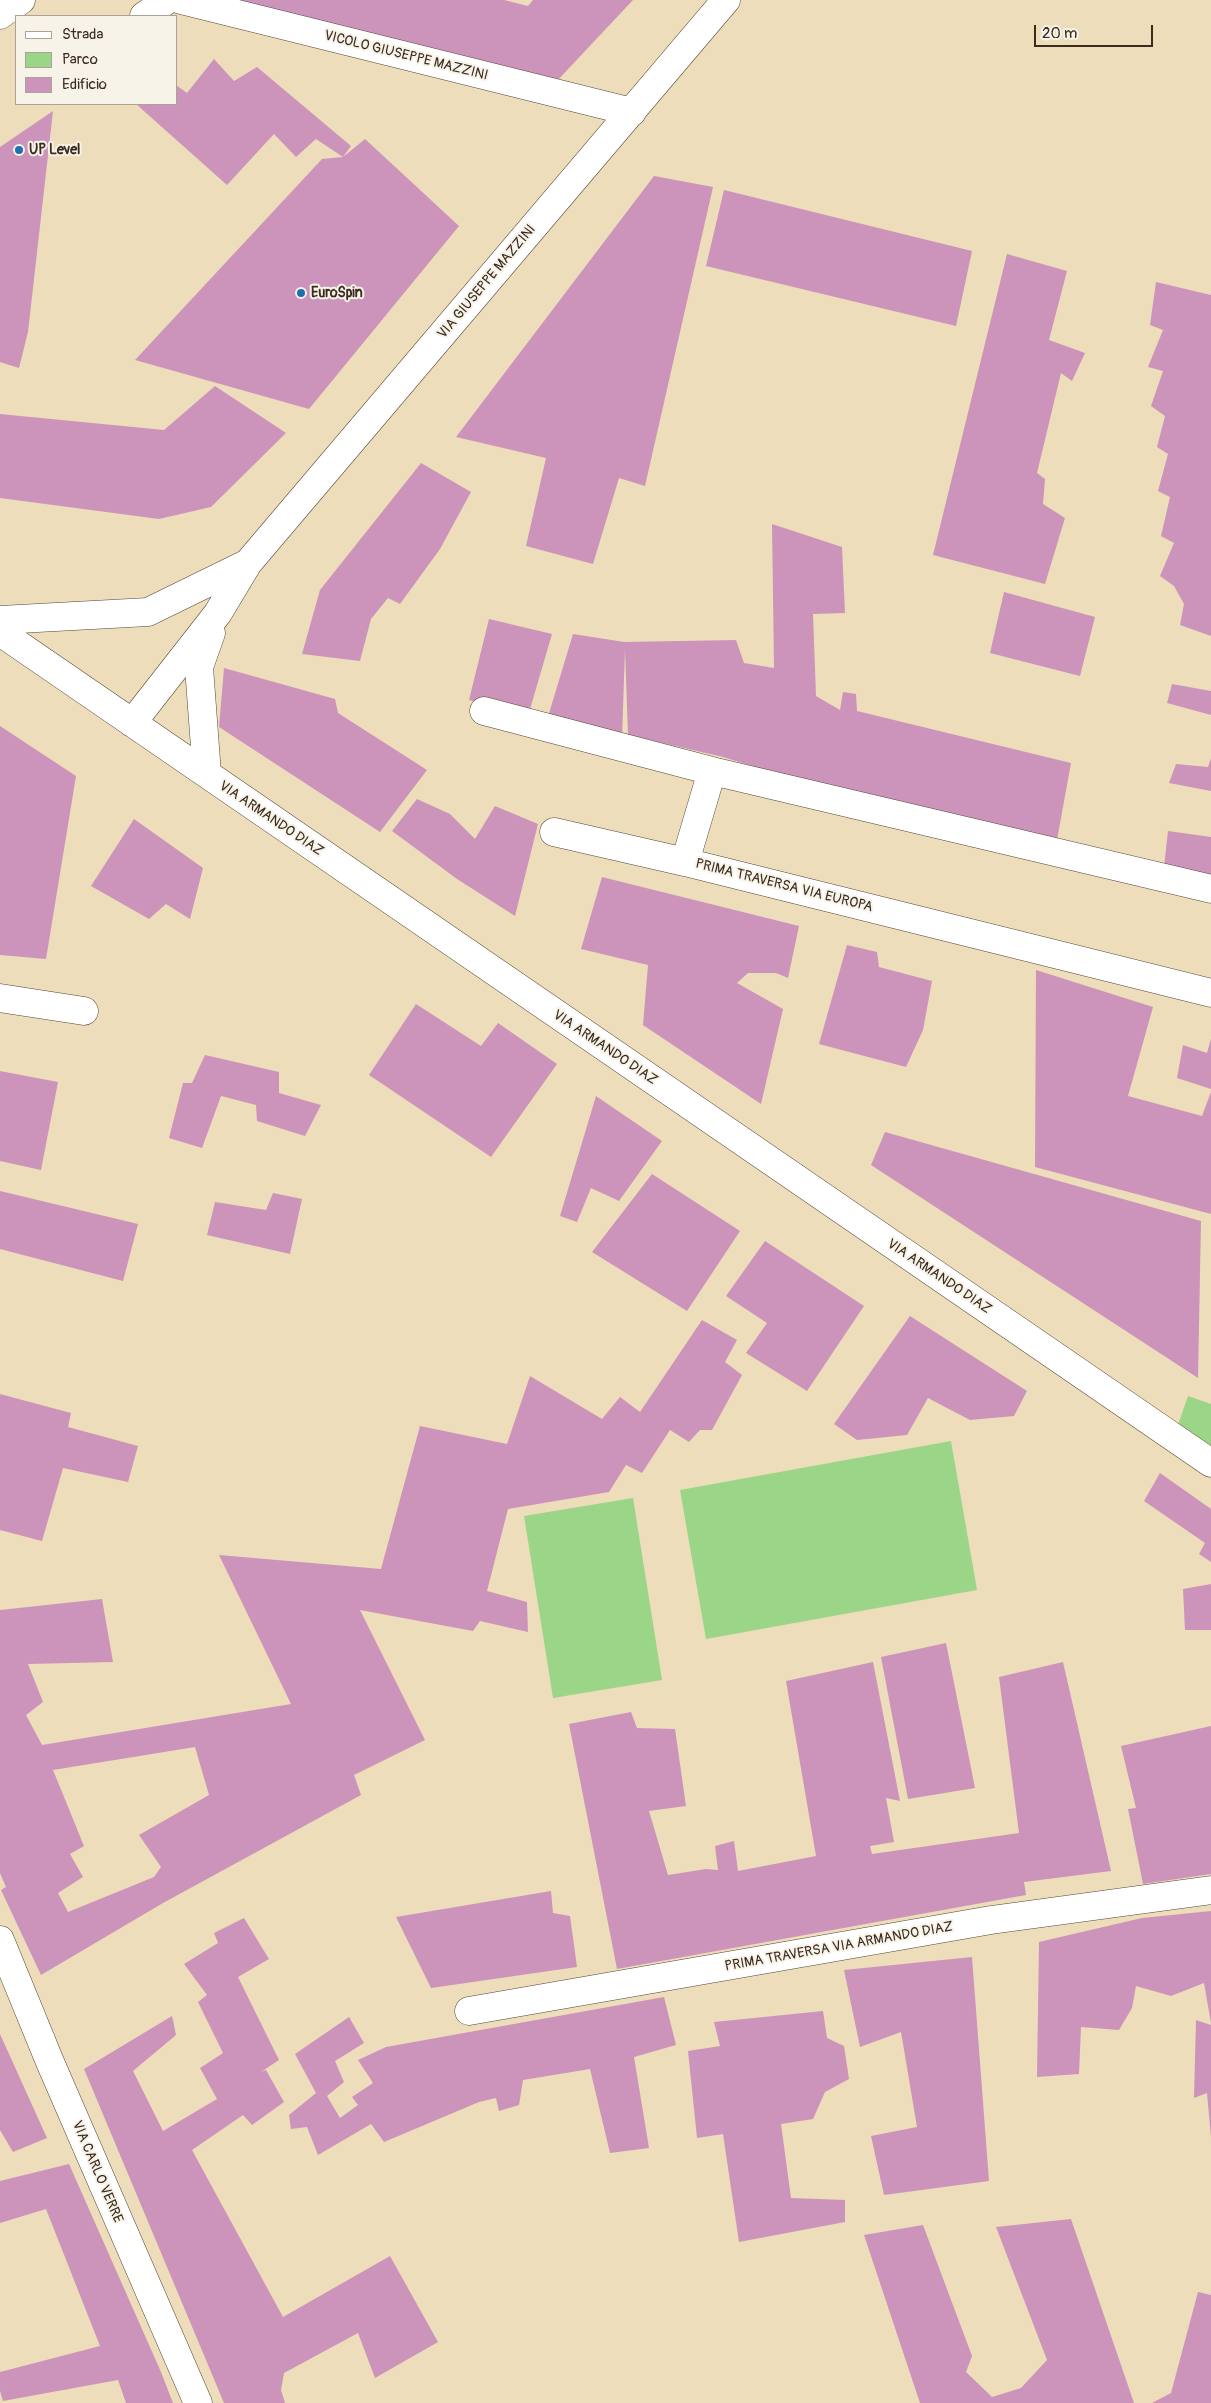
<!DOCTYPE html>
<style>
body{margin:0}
#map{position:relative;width:1211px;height:2403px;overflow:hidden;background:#edddba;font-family:Pangolin,sans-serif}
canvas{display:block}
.legend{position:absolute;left:15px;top:15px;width:162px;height:90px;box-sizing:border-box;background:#f7f3e8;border:1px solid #aca397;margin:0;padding:6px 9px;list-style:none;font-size:15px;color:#3b2a1e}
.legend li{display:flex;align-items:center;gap:10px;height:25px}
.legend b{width:25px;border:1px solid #aca397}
.scale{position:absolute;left:1034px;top:25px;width:119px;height:22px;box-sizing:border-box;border:2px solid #3b2a1e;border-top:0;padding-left:6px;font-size:15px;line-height:18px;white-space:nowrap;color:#3b2a1e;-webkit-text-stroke:4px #f7f3e8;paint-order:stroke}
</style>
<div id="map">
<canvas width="1211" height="2403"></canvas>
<ul class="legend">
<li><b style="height:6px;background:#fff"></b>Strada</li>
<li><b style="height:14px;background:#9bd588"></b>Parco</li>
<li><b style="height:14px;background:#cc94ba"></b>Edificio</li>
</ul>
<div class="scale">20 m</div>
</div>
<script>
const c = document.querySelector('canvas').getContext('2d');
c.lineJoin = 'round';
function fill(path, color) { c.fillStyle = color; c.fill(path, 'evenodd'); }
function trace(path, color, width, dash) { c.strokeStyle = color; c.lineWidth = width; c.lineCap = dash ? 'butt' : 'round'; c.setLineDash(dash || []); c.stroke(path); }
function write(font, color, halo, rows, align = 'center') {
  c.font = font + ' Pangolin,sans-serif'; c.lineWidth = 4; c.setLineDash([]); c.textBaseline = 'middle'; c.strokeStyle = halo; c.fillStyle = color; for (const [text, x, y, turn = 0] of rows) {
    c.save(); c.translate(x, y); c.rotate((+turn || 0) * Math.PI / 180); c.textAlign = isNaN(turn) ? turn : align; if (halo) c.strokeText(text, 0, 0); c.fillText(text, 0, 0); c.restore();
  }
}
const green = new Path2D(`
 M1188,1396L1211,1404V1446L1178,1425Z
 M951,1441L977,1590L706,1639L680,1490Z
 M633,1498L662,1680L553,1698L524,1516Z`);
const building = new Path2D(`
 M216,0H504L528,6L533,0H633L556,82Z
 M214,59L234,81L257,67L351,146L343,157L316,139L296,157L274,134L227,185L136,104H176V85L187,93Z
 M53,111L28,332L19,368L0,362V147Z
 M365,139L459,226L309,409L135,360L322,159L343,157Z
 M654,176L713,187L645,486L619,478L593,564L526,546L546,458L456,437Z
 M724,190L972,251L956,326L706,266Z
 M1007,254L1067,271L1049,340L1085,353L1072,381L1061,373L1037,473L1045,479L1043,504L1065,518L1045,584L933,555Z
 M1156,282L1211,295V636L1180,625L1184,604L1174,586L1160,576L1174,543L1161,536L1170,497L1158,491L1168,454L1157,447L1165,416L1151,406L1163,371L1148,367L1163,330L1150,325Z
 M215,386L286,433L211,507L159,519L0,498V414L164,430Z
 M421,463L471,492L440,549L400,604L388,598L371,619L360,661L302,654L320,590Z
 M772,524L842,547L845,613L813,614L816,696L840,710L843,692L856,694L857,711L1071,763L1057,840L775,773L723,757L628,735L625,649L622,740L547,720L573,634L624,642L736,640L744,663L774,668Z
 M1004,592L1095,617L1080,676L990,653Z
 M489,619L552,634L528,716L469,700Z
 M224,668L335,699L338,713L427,770L380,832L219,727Z
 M1172,684L1211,691V715L1167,703Z
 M0,726L76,776L46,959L0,955Z
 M1211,758V791L1169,783L1176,764L1208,767Z
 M417,799L450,814L475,839L495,806L538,824L515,916L457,879L392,831Z
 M134,819L203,868L190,919L166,904L149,919L91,886Z
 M1168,831L1211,837V876L1164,867Z
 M602,877L799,926L788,978L776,973H748L737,983L783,1009L761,1104L643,1025L648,965L581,949Z
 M847,945L877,952L879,967L932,981L923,1030L906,1067L819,1044Z
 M1036,970L1153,1007L1128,1096L1202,1116L1211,1092V1214L1035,1167Z
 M416,1004L481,1046L498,1023L557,1064L491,1157L369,1075Z
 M1211,1039V1089L1177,1078L1183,1045L1207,1053Z
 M205,1055L279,1072V1093L321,1105L305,1136L257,1121L256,1105L221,1096L202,1148L169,1138L183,1083H192Z
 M0,1071L58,1082L41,1170L0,1161Z
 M596,1096L662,1141L619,1201L591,1188L577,1222L560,1216Z
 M885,1132L1201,1221L1198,1378L871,1165Z
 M652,1174L740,1231L687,1311L592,1252Z
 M0,1191L138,1224L123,1281L0,1249Z
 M273,1193L302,1199L290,1254L207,1235L215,1202L266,1210Z
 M765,1241L864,1306L807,1391L746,1353L767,1323L726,1296Z
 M910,1316L1027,1391L1014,1416L970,1420L928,1398L907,1435L857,1440L834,1424Z
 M702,1320L737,1340L725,1362L742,1375L712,1430H700L689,1442L670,1430L642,1473L626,1465L609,1492L508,1509L487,1591L527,1602L528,1632L480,1621L473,1631L360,1610L425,1740L354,1775L361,1795L163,1903L41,1975L1,1890L6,1887L0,1873V1610L102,1599L113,1662L28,1664L43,1702L26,1715L42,1745L291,1704L219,1555L381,1569L420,1426L507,1444L530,1376L602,1419L620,1397L640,1412ZM195,1747L209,1795L139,1835L161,1867L154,1877L68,1912L58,1893L83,1877L70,1854L84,1846L53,1770Z
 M0,1394L71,1413L68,1427L138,1446L128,1482L63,1468L42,1541L0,1530Z
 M1160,1473L1211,1509V1562L1199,1554L1205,1543L1144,1501Z
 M1211,1584V1630H1185L1183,1589Z
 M946,1643L975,1788L908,1799L881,1657Z
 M873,1662L900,1801L886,1798L894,1842L870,1846L872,1854L1019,1833L999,1677L1063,1662L1111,1871L1024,1882L1026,1895L617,1969L569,1724L631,1712L637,1728L675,1729L686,1806L649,1811L668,1875L706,1869L718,1870L715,1846L734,1841L738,1871L816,1856L786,1681Z
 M1211,1726V1874L1143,1884L1128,1809L1136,1808L1121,1746Z
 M551,1891L553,1913L570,1916L577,1967L431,1988L396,1917Z
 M1211,1911V2023L1204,1983L1171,1996L1136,1986L1132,2008L1119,2030L1081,2027L1079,2074L1037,2077L1039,1942L1142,1918Z
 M244,1918L269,1959L238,1977L279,2060L261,2072L266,2070L284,2102L252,2125L243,2115L192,2150L283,2317L390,2256L438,2342L375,2378L358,2333L284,2373L281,2390L285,2403H224L84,2069L172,2016L176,2035L133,2071L163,2131L217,2099L200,2068L223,2053L198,2002L207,1995L184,1964L218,1943L214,1933Z
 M972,1957L989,2181L884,2195L871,2136L917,2127L901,2032L860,2047L844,1970Z
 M664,1997L676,2045L634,2057L649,2148L610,2153L590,2069L523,2080L519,2105L499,2111L496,2098L479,2102L384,2142L371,2124L318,2155L307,2127L291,2129L289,2115L316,2093L295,2054L349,2017L364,2043L335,2061L344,2082L327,2096L340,2118L358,2105L352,2097L373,2083L358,2060L386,2047Z
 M823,2011L827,2038L844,2046L849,2079L825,2092L813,2119L781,2124L791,2198L845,2200V2222L739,2242L723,2134L697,2138L688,2051L720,2046L714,2022Z
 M1196,2020L1211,2025V2137L1207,2093L1194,2098Z
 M0,2034L47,2138L13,2152L0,2130Z
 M69,2164L161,2372L173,2403H126L118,2380L3,2401L0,2391V2372L100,2346L46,2209L0,2223V2181Z
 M1071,2219L1134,2403H920L864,2235L923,2225L972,2356L966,2372L992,2397L1021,2388L1047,2360L996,2227Z
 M1198,2292L1211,2295V2403H1152L1171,2393Z`);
const minor = new Path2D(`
 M181,0L632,112
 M0,15L21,0
 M144,16L167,0
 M0,620L148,612L248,563
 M0,632L1211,1463
 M484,711L712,771L1211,889
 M132,723L218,613L248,563L726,0
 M712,771L685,862L1211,993
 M207,774L199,667L211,633
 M554,832L685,862
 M0,998L84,1011
 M0,1940L50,2062L198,2403
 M469,2011L991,1920L1211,1890`);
const markers = [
 [19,150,5,"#1f6fb2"],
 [301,293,5,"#1f6fb2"]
];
const streetNames = [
 ["VICOLO GIUSEPPE MAZZINI",406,56,14],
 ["VIA GIUSEPPE MAZZINI",487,282,-50],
 ["VIA ARMANDO DIAZ",271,819,34],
 ["PRIMA TRAVERSA VIA EUROPA",784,886,14],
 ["VIA ARMANDO DIAZ",605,1048,34],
 ["VIA ARMANDO DIAZ",939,1277,34],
 ["PRIMA TRAVERSA VIA ARMANDO DIAZ",839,1947,-10],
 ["VIA CARLO VERRE",97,2172,67]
];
const poiNames = [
 ["UP Level",29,150],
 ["EuroSpin",311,293]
];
fill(green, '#9bd588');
fill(building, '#cc94ba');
trace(minor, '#564535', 29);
trace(minor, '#fff', 28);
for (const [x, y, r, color] of markers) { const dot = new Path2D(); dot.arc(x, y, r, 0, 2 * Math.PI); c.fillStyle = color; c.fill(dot); trace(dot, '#f7f3e8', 2); }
write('14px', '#3b2a1e', '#f7f3e8', streetNames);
write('bold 14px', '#3b2a1e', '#f7f3e8', poiNames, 'left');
</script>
